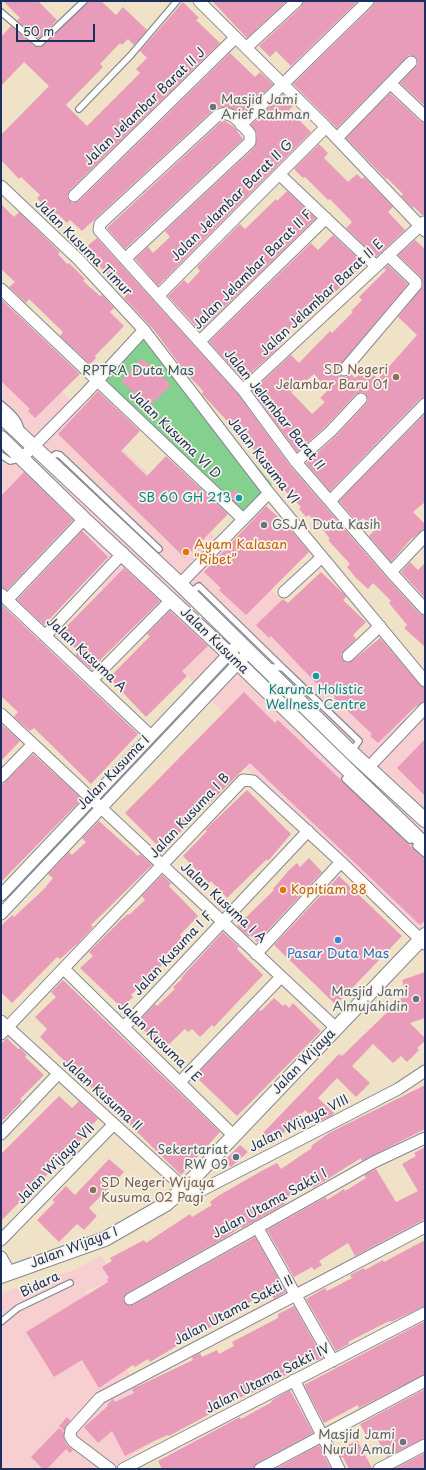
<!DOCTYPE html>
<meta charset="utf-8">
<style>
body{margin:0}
#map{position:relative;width:426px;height:1470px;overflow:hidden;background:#f0e2c6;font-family:"Playpen Sans",sans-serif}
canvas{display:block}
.frame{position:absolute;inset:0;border:2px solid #1b2f5e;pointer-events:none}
.scale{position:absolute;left:16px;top:24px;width:79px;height:18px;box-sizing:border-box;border:2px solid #1b2f5e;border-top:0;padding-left:5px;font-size:12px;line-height:14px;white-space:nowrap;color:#1b2f5e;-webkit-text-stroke:3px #f7f3e8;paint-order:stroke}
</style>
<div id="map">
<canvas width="426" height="1470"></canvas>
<div class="frame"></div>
<div class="scale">50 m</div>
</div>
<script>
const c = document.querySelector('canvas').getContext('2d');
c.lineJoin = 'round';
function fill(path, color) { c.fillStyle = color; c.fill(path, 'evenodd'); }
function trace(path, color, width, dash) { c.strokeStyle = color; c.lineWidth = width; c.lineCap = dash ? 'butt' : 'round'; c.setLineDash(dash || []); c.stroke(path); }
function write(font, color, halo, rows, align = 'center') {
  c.font = font + ' "Playpen Sans",sans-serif'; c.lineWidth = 3.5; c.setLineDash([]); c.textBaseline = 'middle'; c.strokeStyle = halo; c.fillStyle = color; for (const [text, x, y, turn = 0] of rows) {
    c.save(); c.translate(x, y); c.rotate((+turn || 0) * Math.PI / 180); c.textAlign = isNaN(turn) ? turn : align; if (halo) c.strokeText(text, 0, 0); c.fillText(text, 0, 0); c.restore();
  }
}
const built = new Path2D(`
 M1,334L409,720L425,711L424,941L241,763L246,736L58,544L1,489Z
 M101,1256L116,1279L85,1291L163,1436L115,1466L119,1469H1V1293L77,1269Z`);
const green = new Path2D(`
 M139,327L272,484L245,513L96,372Z`);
const building = new Path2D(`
 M3,1H38L57,20L38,39L17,20L20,18Z
 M88,1H101L116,15L123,7L147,30L134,45L128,39L122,45L120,43L100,64L103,67L66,105L87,126L140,73L136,69L147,58L140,51L183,2L199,18L196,20L220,43L69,191L67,197L72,203L79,201L230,53L255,77L260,72L273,84L242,115L227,107H219L212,111L82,231L70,220L67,223L58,214L56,216L45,207L37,198L40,195L21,177L19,179L1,160V135L49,86L24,62L1,86V37L11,26L34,46H42Z
 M212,1H287L247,38Z
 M304,1H358L291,66L276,51L270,57L259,46L302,6Z
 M375,1H425V106L400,83L418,64L416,57L409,55L337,128L293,84L373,6Z
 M390,93L420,121L425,123V215H422L414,207L413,208L401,196L403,194L387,178L386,179L346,138Z
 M283,94L294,105L289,110L311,132L158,286L135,259L148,247L153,253L170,237L165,231L255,147L257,134L251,125Z
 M225,121L234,127L243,139L125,249L107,228L221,122Z
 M319,144L328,153L324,158L348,182L357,174L362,179L364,177L393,207L388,212L405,230L376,257L346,228L352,222L330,199L328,200L305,177L303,178L294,169Z
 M287,191L316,218L200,331L168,296L184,280L188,284L200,271L197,267L240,224L245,229L276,199L277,201Z
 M1,204L14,217L19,212L60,252L58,254L67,264L69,263L85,279L83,281L100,296L102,295L114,308L110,312L124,326L95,356L96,358L90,364L60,336L63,332L29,299L26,303L9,287L15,282L1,269Z
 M333,235L364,264L320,307L319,306L312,313L309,310L281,337L284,340L276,348L277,349L243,380L209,342L311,243L318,250Z
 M97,238L238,394L291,467L386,577L420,614L425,616V647L404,628L407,625L389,603L391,601L373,583L368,589L356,578L347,567L350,564L328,540L330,539L324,531L309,515L306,517L299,509L301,507L282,488L284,486L255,455L257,453L202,394L203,391L186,373L154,330L124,298L127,294L99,266L102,263L86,247Z
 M415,240L425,249V397L420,399L330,491L306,463L336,436L366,404L368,400L366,394L362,392L356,394L326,426L297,452L252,391L291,355L299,363L330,331L332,333L353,312L351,311L362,300L359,297L386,270L384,269L388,265L408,284L337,369L340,376L346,377L350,373L355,378L366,367L378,379L417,335L398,317L423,286L421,277L398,255ZM314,374L328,390L320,398L325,402L312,414L291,392L305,379L306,381Z
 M1,299L80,374L35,418L28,411L30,409L1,381Z
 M142,358L171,385L149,407L121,381Z
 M98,391L140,431L121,451L147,476L166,456L228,514L185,558L58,434Z
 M425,414V502L413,512L425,524V529L410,540L391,562L369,536L375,530L363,518L358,523L339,501Z
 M24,472L73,520L7,590L1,587V496Z
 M235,489L243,498L237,504L229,496Z
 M266,506L285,523L309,552L246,615L219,590L221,588L204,572Z
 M82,531L108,557L44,625L17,600Z
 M410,562L418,570L425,563L424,597L401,572Z
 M124,568L160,601L91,669L75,655L79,652L60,633Z
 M321,572L345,595L346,597L343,600L366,622L353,635L356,639L341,654L343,660L346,663L352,661L380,638L420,685L425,688V701L414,708L378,743L370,736L372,734L334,698L335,697L321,683L318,685L271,636L269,638L256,625L283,599L288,603Z
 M1,604L138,734L91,784L34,728L30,731L14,717L18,712L1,696Z
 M170,611L208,646L182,671L187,676L146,717L109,678L150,636L147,634Z
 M244,692L275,723L278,720L425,860V920L420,925L250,763L162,850L125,813Z
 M1,724L20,741L1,761Z
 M425,739V796L397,768Z
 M33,754L82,799L1,882V786Z
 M247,790L291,834L268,861L267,859L227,898L211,881L209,883L183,856L207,831L205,830Z
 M99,821L138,856L140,854L152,865L91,925L93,927L79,942L60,959L57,957L12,1003L1,992V926L12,915L14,917L44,889L53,878L48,874L69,852L72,855L86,842L82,838Z
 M309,858L322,872L257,942L250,935L249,937L237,926L274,890L273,889L289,870L297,863L300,867Z
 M162,875L171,883L169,886L198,916L180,935L183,938L161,963L163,964L131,995L133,997L122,1008L80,968L93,956L89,952L120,921L128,914L129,915L145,900L142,896Z
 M339,876L402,936L336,1005L274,945Z
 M223,932L239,947L237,949L263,975L214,1027L212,1025L200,1037L192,1029L188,1032L185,1029L163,1050L137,1023L155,1004L157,1006L175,989L173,987L182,979L181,978Z
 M425,972V1018L410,1023L425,1038V1041L417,1048L419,1050L407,1062L401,1056L393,1063L373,1044L352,1066L370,1083L356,1097L337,1078L318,1098L334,1113L333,1115L318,1122L305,1110L273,1144L262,1134L339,1054L342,1056L406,994L402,980Z
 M63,980L220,1132L181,1175L40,1037L47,1029L35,1017L56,997L51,992Z
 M274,998L283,1006L285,1004L289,1008L293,1003L321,1031L237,1116L195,1076L259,1010L261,1011Z
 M7,1038L18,1049L20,1048L27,1055L25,1057L44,1075L20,1099L22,1101L1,1122V1044Z
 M425,1085V1129L362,1161L361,1158L313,1188L311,1184L283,1200L285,1204L242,1228L241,1227L226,1237L127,1293L123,1299L127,1305H133L255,1237L286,1292L274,1299L269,1291L236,1310L237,1313L220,1323L219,1322L186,1342L185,1341L150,1362L148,1359L135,1367L133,1365L99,1388L82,1360L54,1377L26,1332L108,1282L107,1279L109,1278L102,1267L112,1261L110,1258L144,1240L146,1243L190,1214L192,1217L212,1205L210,1202L218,1196L265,1169L277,1163L281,1169L312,1148L311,1146L329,1133Z
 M59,1096L72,1108L79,1101L98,1119L90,1127L92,1129L1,1221V1154Z
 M240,1145L248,1152L231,1167L224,1161Z
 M425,1147V1219L355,1256L348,1243L319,1261L322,1265L314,1270L312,1267L294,1277L267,1230L326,1197L327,1200L344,1189L345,1191L366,1178L364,1175L376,1169L396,1202L418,1191L402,1164L416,1156L414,1153Z
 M109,1159L124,1172L89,1208L97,1216L84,1230L77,1224L59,1242L37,1220L55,1202L52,1200L66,1186L75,1195Z
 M425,1240V1306L391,1322V1321L387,1322L348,1342L349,1344L336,1351L306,1299L325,1288L327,1291L352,1278L350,1275L364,1268L365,1270L383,1260L384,1262Z
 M294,1306L323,1358L303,1365L264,1388L243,1396L169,1436L168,1435L154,1441L125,1456L112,1431L98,1443L84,1427L108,1406L107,1405L113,1399L115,1402L134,1393L132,1389L193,1360L192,1357L200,1353L202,1357L217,1350L219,1354L234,1346L232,1342L278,1318V1314Z
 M425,1321V1374L359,1408L358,1405L324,1423L304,1385Z
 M425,1389V1438L387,1457L373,1431L366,1435L360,1424Z
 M290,1390L313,1433L257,1463L253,1469H162L158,1461L240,1417L241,1419L272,1402L271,1401Z
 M67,1417L70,1420L64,1431L59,1426Z
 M59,1428L64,1432V1439L67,1445L73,1450L70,1453L66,1449L47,1469H43L31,1457Z
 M357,1440L372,1468V1469H349L343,1457L341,1458L338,1451Z
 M319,1445L331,1469H275Z
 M425,1453V1469H394Z`);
const service = new Path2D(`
 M1,12L37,43H40L84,1
 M79,109L131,55L177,1
 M1,404C10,412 20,419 21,432
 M1,455L10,461L20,459
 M48,459L56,454L60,455L159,549
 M190,593L199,586L282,667
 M269,669L273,667L283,668L359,741L351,752
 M351,773L345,779L410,840
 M416,846L425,854
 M1,1322L18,1308L70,1283`);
const minor = new Path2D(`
 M199,1L326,127L425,231
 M247,47L297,1
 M391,84L425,116
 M241,125L368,1
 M337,138L411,62
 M279,174L376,266
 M1,186L78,259L144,330L269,493L425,681
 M74,196L235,38
 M125,259L250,142V134C242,125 230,107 217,116L100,224L99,230L243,390L296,462L391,572L425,609
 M1,289L243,519
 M159,295L326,127
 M200,341L326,218
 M344,370L416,285V282L388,255
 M243,390L424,222
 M22,458L86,393L144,330
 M296,462L331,431L361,399
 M330,501L425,404
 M391,572L425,536
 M180,584L269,493
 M284,592L322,557
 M1,594L151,736
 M7,600L84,519
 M45,636L123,553
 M348,656L380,626
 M92,680L171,600
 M1,714L336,1028
 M368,768L425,708
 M1,777L33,744
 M1,895L239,643
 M1,914L244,657
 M256,954L341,862
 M64,969L234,1136
 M1,1021L184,1188L194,1192L200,1191L398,1089L425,1071
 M124,1027L308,831
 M1,1034L243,780L253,781L341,862L425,944
 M180,1082L281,977
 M1,1134L58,1074
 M257,1227L333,1361
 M1,1240L113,1125
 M1,1257L10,1273
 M130,1299L374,1162L425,1138
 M294,1380L339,1469
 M110,1469L73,1441L70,1436L71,1430L100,1398L425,1227
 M123,1469L425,1313
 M260,1469L425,1381
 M379,1469L425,1445`);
const tertiary = new Path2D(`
 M1,416L180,584L351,752L425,820
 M1,438L84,519L229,654L425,845
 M1,1276L105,1239L166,1204L184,1188L425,935`);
const markers = [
 [213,107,4,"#6b7280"],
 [396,377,4,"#8d6e63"],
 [239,498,4,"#0f9aa8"],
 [264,525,4,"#6b7280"],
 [186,552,4,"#e8710a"],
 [316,676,4,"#0f9aa8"],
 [283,890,4,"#e8710a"],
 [338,940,4,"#3f7fe0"],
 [416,999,4,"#6b7280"],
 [236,1157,4,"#5c6f8a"],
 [93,1190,4,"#8d6e63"],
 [403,1442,4,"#6b7280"]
];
const worshipNames = [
 ["Masjid Jami",221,100],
 ["Arief Rahman",221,115],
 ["GSJA Duta Kasih",272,525],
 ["Masjid Jami",408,992,"right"],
 ["Almujahidin",408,1007,"right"],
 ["Masjid Jami",395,1435,"right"],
 ["Nurul Amal",395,1450,"right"]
];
const streetNames = [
 ["Jalan Jelambar Barat II J",145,107,-44],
 ["Jalan Jelambar Barat II G",232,201,-45],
 ["Jalan Kusuma Timur",83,248,45],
 ["Jalan Jelambar Barat II F",253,270,-45],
 ["Jalan Jelambar Barat II E",322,298,-43],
 ["Jalan Jelambar Barat II",274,410,51],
 ["Jalan Kusuma VI D",175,435,44],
 ["Jalan Kusuma VI",263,461,52],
 ["Jalan Kusuma",214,641,44],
 ["Jalan Kusuma A",86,655,43],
 ["Jalan Kusuma I",114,773,-46],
 ["Jalan Kusuma I B",190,816,-47],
 ["Jalan Kusuma I A",223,903,43],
 ["Jalan Kusuma I F",173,954,-47],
 ["Jalan Kusuma I E",159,1042,44],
 ["Jalan Wijaya",304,1062,-46],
 ["Jalan Kusuma II",102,1095,42],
 ["Jalan Wijaya VIII",299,1124,-27],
 ["Jalan Wijaya VII",56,1164,-46],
 ["Jalan Utama Sakti I",270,1204,-29],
 ["Jalan Wijaya I",74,1248,-21],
 ["Bidara",40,1285,-26],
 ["Jalan Utama Sakti II",234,1311,-28],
 ["Jalan Utama Sakti IV",268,1379,-27]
];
const educationNames = [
 ["SD Negeri",388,370],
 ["Jelambar Baru 01",388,385],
 ["SD Negeri Wijaya",101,1183,"left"],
 ["Kusuma 02 Pagi",101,1198,"left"]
];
const parkNames = [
 ["RPTRA Duta Mas",138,371]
];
const cultureNames = [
 ["SB 60 GH 213",231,498],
 ["Karuna Holistic",316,690,"center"],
 ["Wellness Centre",316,705,"center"]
];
const foodNames = [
 ["Ayam Kalasan",194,545],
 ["“Ribet”",194,560],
 ["Kopitiam 88",291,890]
];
const shopNames = [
 ["Pasar Duta Mas",338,954]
];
const serviceNames = [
 ["Sekertariat",228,1150],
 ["RW 09",228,1165]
];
fill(built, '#f7cfd0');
fill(green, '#84d08e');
fill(building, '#e99cba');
trace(service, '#868892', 8);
trace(minor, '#868892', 13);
trace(tertiary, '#868892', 16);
trace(service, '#fff', 5.5);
trace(minor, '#fff', 11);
trace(tertiary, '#fff', 14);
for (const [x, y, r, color] of markers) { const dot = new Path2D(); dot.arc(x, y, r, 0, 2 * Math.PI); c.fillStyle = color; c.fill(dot); trace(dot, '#f7f3e8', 1.5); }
write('13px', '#5b616d', '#f7f3e8', worshipNames, 'left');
write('13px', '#1b2f5e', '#f7f3e8', streetNames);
write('13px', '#785e54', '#f7f3e8', educationNames, 'right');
write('13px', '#35576a', '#f7f3e8', parkNames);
write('13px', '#0d838f', '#f7f3e8', cultureNames, 'right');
write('13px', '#c56008', '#f7f3e8', foodNames, 'left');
write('13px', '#366cbe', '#f7f3e8', shopNames);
write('13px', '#4e5e75', '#f7f3e8', serviceNames, 'right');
</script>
